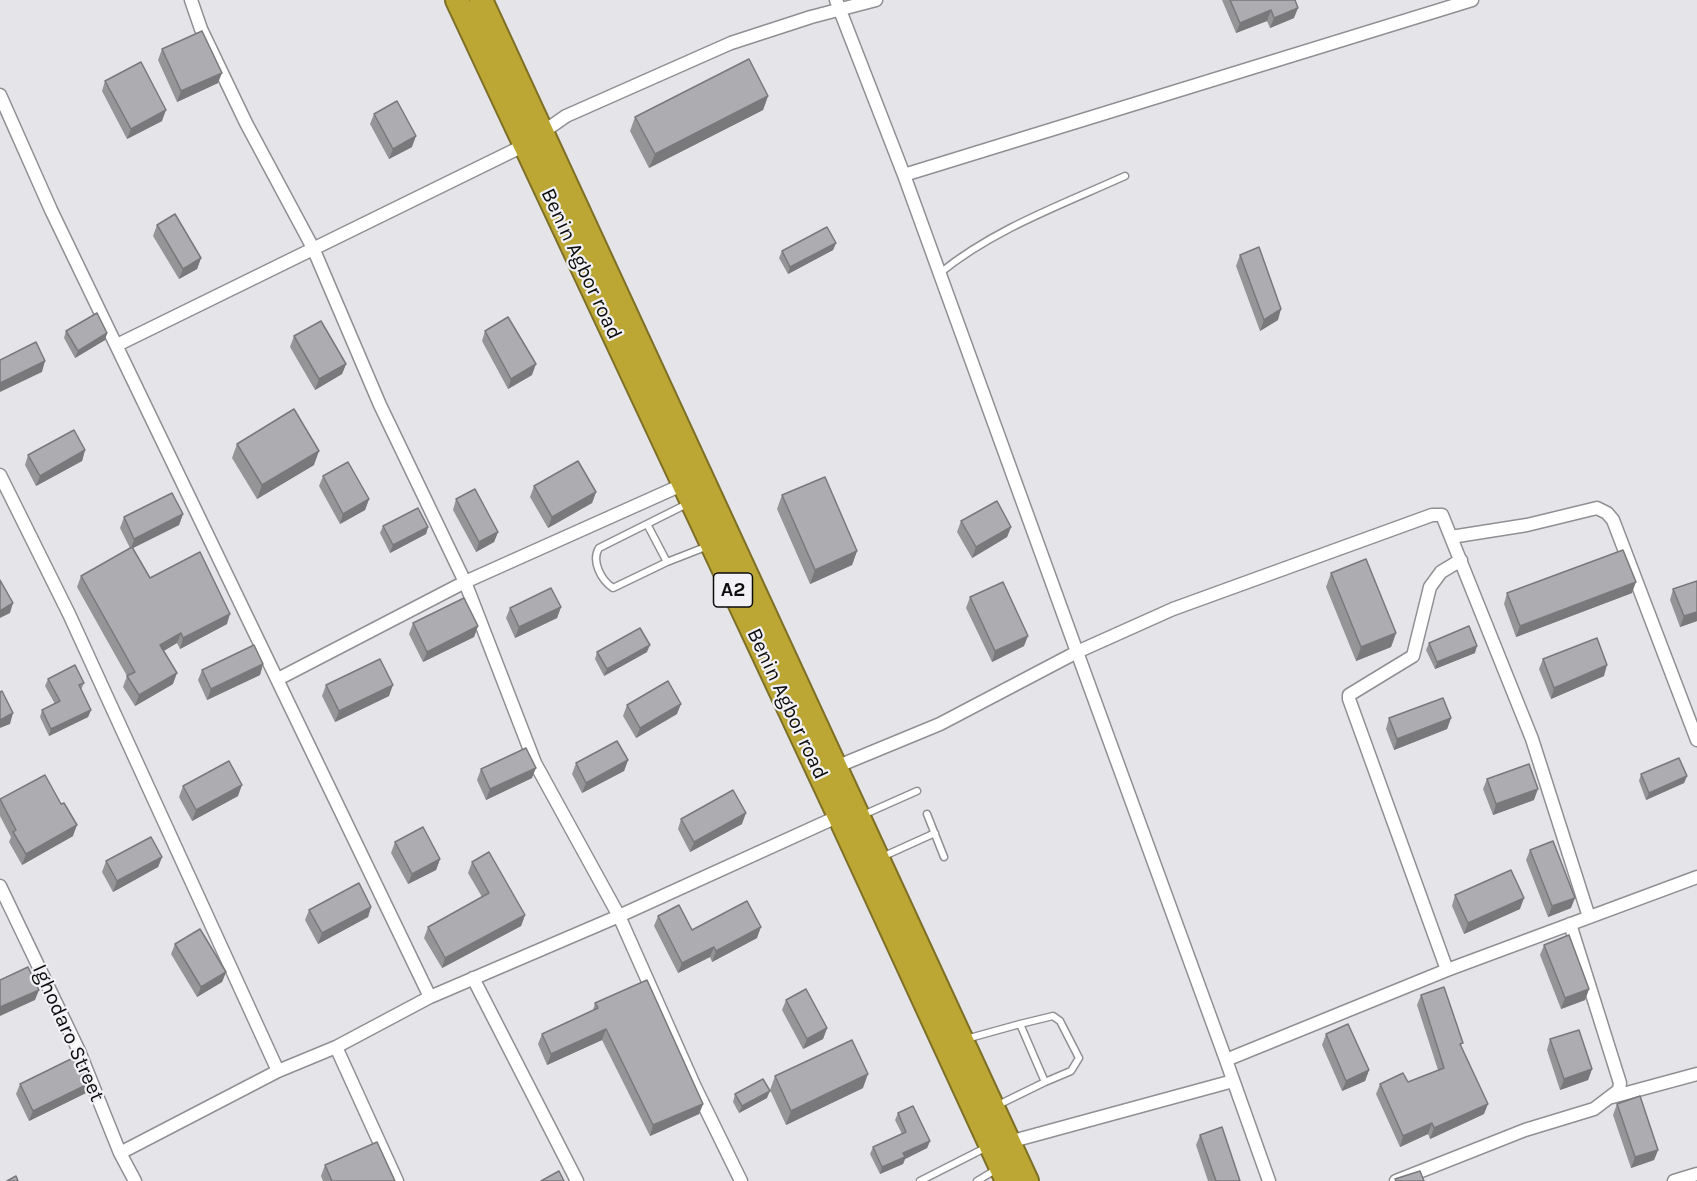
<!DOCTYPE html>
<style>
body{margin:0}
canvas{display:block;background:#e5e4e8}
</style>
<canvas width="1697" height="1181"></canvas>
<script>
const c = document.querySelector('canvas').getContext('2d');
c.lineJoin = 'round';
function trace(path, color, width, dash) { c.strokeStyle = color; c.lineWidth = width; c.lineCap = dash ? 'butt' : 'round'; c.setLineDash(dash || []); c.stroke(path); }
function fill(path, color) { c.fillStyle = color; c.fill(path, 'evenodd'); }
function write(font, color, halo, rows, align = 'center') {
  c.font = font + ' Karla,sans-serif'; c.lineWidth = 4.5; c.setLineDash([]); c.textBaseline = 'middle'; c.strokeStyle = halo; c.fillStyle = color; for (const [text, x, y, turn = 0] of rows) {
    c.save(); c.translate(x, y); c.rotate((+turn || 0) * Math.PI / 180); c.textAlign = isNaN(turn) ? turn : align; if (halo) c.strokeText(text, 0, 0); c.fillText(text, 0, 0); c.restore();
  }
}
const lane = new Path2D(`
 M940,273C994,229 1061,205 1125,176
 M689,503L647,524L667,562L708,546
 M647,524L599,548C591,561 601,580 613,588L667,562
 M927,814L944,857
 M863,815L917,791
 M882,857L935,833
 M1020,1024L1053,1016L1060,1021L1079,1058L1071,1071L1045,1082
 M966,1039L1020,1024L1045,1082L996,1106
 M920,1181L987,1147
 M977,1181L997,1169`);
const street = new Path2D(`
 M191,0L201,29L246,123L313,248L380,405L465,582L535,763L619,916L695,1087L741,1181
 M836,0L904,175L1077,652L1173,609L1432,515H1442L1532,739L1589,917
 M0,95L51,210L430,997
 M543,132L566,116L731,43L811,17L876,0
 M904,175L1472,0
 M117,345L525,145
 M0,475L69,614L278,1071
 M1451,537L1527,525L1597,508L1607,513L1613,520L1697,740
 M278,679L465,582L684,484
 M831,769L940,724L1077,652L1226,1060
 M0,886L79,1051L120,1153L135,1181
 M1447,970L1349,699V695L1413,656L1430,587L1441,572L1461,560
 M473,978L577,1181
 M336,1047L397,1181
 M1612,1097L1697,1074
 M1009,1142L1233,1081
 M120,1153L278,1071L336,1047L430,997L619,916L839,816
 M1269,1181L1226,1060L1447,970L1697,877
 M1396,1181L1525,1130L1594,1109L1619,1090L1620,1083L1570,924
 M1674,1181L1697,1174`);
const highway = new Path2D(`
 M457,0L839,816L1007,1181
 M481,0L1027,1181`);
const wall = new Path2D(`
 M1222,0H1295L1294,18L1270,28L1267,21L1236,33Z
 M162,49L218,83L177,102L158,60Z
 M105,81L162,121L127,139L102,91Z
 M768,96L763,110L649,168L630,131L635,117Z
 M374,114L412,147L389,159L370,124Z
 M157,225L201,258L197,269L179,279L153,236Z
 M836,243L833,250L788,274L779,258L782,251Z
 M1240,255L1278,320L1260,331L1236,266Z
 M66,331L107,333L105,340L75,358L64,338Z
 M485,331L532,375L508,389L482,341Z
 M294,336L346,364L342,374L315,390L290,347Z
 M237,444L314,465L257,499L232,458Z
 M85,450L82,461L36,486L25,465L28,455Z
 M323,476L369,499L365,510L340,524L319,486Z
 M534,486L596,492L592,503L548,528L530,497Z
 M782,495L857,551L852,565L810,584L777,509Z
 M456,499L498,532L494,542L476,552L453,510Z
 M183,514L179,525L133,548L150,578L227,624L180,649L177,643L164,651L173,684L135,706L123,687L127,676L77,587L81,576L130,548L120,528L124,517Z
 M961,521L1011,527L1007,537L972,558L957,532Z
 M383,526L428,527L426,534L390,553L380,533Z
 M1331,573L1396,633L1391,647L1356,661L1326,587Z
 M1697,581V621L1680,627L1670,600L1673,589Z
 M1507,593H1632L1516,637L1504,604Z
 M970,597L1024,646L992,662L966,608Z
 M561,607L557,618L515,638L506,618L510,608Z
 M413,623L478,626L474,637L423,662L409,634Z
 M1429,643L1475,653L1435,669L1426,650Z
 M597,652H647L604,676L595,659Z
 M1543,659L1604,676L1551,699L1539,669Z
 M263,664L260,675L207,700L198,680L202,670Z
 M48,679L84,683L81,690L91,710L88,717L49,736L40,717L42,710L55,704L45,686Z
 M326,685L389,696L335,722L322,696Z
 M627,705L677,714L636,738L623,716Z
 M1389,718H1451L1447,729L1394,750L1386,729Z
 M628,760L624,771L582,793L572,774L576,763Z
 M481,769L532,778L486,800L477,780Z
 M1641,774L1687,776L1684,783L1646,800L1639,781Z
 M1487,779L1534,800L1493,815L1483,789Z
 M183,786L238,796L192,821L179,797Z
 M0,799L73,836L22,865L9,842L11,837L0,816Z
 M681,819L742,824L690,852L678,829Z
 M395,842L440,859L436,870L408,884L391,853Z
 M1530,850L1571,908L1548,917L1526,860Z
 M162,857L158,867L113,892L102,872L106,861Z
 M472,862L525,915L521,926L442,968L424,938L428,927L482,897L468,873Z
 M1455,895L1520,909L1464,934L1452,906Z
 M371,907L368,917L318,944L305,920L309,910Z
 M658,916L692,930L757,938L712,962L710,957L678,973L654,926Z
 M175,944L226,972L222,982L197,997L171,954Z
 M1544,945L1589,989L1585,1000L1561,1009L1540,955Z
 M1421,995L1461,1048L1484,1114L1430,1139L1428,1134L1400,1147L1376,1094L1380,1084L1408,1082L1438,1070L1417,1005Z
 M786,1000L827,1028L823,1039L803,1049L782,1010Z
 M595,1003L703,1104L699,1114L650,1136L602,1040L547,1065L538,1044L542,1034L593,1010Z
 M1326,1034L1369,1070L1365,1081L1342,1091L1322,1045Z
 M1550,1039L1592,1069L1588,1080L1560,1090L1547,1050Z
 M775,1076L863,1088L786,1125L770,1090Z
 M90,1083L86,1093L29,1121L16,1094L20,1084Z
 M735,1094L767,1098L739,1113L733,1102Z
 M1617,1104L1658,1150L1654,1160L1631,1168L1613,1115Z
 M898,1113L930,1141L927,1148L905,1159L903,1164L880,1174L870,1154L873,1147L902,1134L895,1120Z
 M1200,1135L1240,1181H1208L1196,1145Z
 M325,1165L395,1181H323L321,1176Z`);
const shadedWall = new Path2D(`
 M1298,8L1294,18L1270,28L1274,18Z
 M1271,10L1267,21L1236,33L1240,23Z
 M222,73L218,83L177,102L181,91Z
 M768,96L763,110L649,168L655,154Z
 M166,110L162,121L127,139L131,129Z
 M416,136L412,147L389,159L393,149Z
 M836,243L833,250L788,274L790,267Z
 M201,258L197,269L179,279L183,269Z
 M1281,309L1278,320L1260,331L1264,320Z
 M107,333L105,340L75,358L78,351Z
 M45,361L42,372L0,392V383Z
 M346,364L342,374L315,390L319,379Z
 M536,364L532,375L508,389L511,379Z
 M85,450L82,461L36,486L40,476Z
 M319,451L314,465L257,499L262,485Z
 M596,492L592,503L548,528L552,517Z
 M369,499L365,510L340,524L343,514Z
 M183,514L179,525L131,549L134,539Z
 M428,527L426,534L390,553L393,545Z
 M1011,527L1007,537L972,558L976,547Z
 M498,532L494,542L476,552L479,542Z
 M857,551L852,565L810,584L815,570Z
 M1636,582L1632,593L1516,637L1520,626Z
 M13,603L10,613L0,618V611Z
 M561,607L557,618L515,638L519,627Z
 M1697,612V621L1680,627L1684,616Z
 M230,614L227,624L180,649L183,638Z
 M478,626L474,637L423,662L427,652Z
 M181,633L177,643L156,655L160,645Z
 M1396,633L1391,647L1356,661L1361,647Z
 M1028,636L1024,646L992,662L995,651Z
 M650,645L647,652L604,676L607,669Z
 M1477,646L1475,653L1435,669L1437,662Z
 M263,664L260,675L207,700L211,689Z
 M1607,665L1604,676L1551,699L1554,688Z
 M177,673L173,684L135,706L139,695Z
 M393,685L389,696L335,722L339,711Z
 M681,704L677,714L636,738L640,728Z
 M91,710L88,717L49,736L51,729Z
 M13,713L10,724L0,728V720Z
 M1451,718L1447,729L1394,750L1397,739Z
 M628,760L624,771L582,793L586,783Z
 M536,768L532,778L486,800L490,789Z
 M1687,776L1684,783L1646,800L1649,793Z
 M242,785L238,796L192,821L196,810Z
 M1538,789L1534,800L1493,815L1496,804Z
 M746,813L742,824L690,852L694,842Z
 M77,825L73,836L22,865L26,854Z
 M162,857L158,867L113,892L117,881Z
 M440,859L436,870L408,884L412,874Z
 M1524,898L1520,909L1464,934L1468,923Z
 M1575,898L1571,908L1548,917L1552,906Z
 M371,907L368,917L318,944L322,933Z
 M525,915L521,926L442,968L445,958Z
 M761,927L757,938L712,962L716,951Z
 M714,947L710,957L678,973L682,963Z
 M226,972L222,982L197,997L201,987Z
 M1589,989L1585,1000L1561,1009L1565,998Z
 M39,990L35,1000L0,1016V1007Z
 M827,1028L823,1039L803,1049L807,1039Z
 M606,1029L602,1040L547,1065L551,1054Z
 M1592,1069L1588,1080L1560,1090L1564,1079Z
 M1369,1070L1365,1081L1342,1091L1346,1081Z
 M868,1074L863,1088L786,1125L791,1111Z
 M90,1083L86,1093L29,1121L33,1111Z
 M770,1091L767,1098L739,1113L742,1106Z
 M703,1104L699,1114L650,1136L653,1125Z
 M1488,1104L1484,1114L1430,1139L1434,1128Z
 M1432,1123L1428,1134L1400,1147L1403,1136Z
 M930,1141L927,1148L905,1159L903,1164L880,1174L882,1167L903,1153Z
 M1658,1150L1654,1160L1631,1168L1635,1157Z`);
const building = new Path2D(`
 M1230,0H1295L1298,8L1274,18L1271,10L1240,23Z
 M202,31L222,73L181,91L162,49Z
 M749,59L768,96L655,154L635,117Z
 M141,62L166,110L131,129L105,81Z
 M397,101L416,136L393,149L374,114Z
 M175,214L201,258L183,269L157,225Z
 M827,227L836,243L790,267L782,251Z
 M1259,247L1281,309L1264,320L1240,255Z
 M97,313L107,333L78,351L66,331Z
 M508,317L536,364L511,379L485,331Z
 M321,321L346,364L319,379L294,336Z
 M36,342L45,361L0,383V360Z
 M294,409L319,451L262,485L237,444Z
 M74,430L85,450L40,476L28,455Z
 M578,461L596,492L552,517L534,486Z
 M348,462L369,499L343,514L323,476Z
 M825,477L857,551L815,570L782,495Z
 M475,489L498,532L479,542L456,499Z
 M172,493L183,514L134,539L124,517Z
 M997,501L1011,527L976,547L961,521Z
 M418,508L428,527L393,545L383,526Z
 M132,547L150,578L200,552L230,614L183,638L181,633L160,645L177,673L139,695L127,676L135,672L81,576Z
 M1623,550L1636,582L1520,626L1507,593Z
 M1366,559L1396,633L1361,647L1331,573Z
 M0,580L13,603L0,611Z
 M1697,581V612L1684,616L1673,589Z
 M1003,582L1028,636L995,651L970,597Z
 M551,588L561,607L519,627L510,608Z
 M464,598L478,626L427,652L413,623Z
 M1469,626L1477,646L1437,662L1429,643Z
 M640,628L650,645L607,669L597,652Z
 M1597,638L1607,665L1554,688L1543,659Z
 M254,645L263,664L211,689L202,670Z
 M380,659L393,685L339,711L326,685Z
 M75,665L84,683L79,685L91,710L51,729L42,710L60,701L48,679Z
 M668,681L681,704L640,728L627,705Z
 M2,691L13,713L0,720V692Z
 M1443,698L1451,718L1397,739L1389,718Z
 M617,741L628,760L586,783L576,763Z
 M526,748L536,768L490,789L481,769Z
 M1679,758L1687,776L1649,793L1641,774Z
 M229,761L242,785L196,810L183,786Z
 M1529,764L1538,789L1496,804L1487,779Z
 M45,775L61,804L64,803L77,825L26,854L13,832L16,830L0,799Z
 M733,790L746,813L694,842L681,819Z
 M423,827L440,859L412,874L395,842Z
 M151,837L162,857L117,881L106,861Z
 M1553,841L1575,898L1552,906L1530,850Z
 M489,852L525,915L445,958L428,927L489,893L472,862Z
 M1511,870L1524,898L1468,923L1455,895Z
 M359,883L371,907L322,933L309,910Z
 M747,901L761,927L716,951L714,947L682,963L658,916L679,905L692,930Z
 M200,929L226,972L201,987L175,944Z
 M1569,935L1589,989L1565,998L1544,945Z
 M28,967L39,990L0,1007V980Z
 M647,980L703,1104L653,1125L606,1029L551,1054L542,1034L598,1008L595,1003Z
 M1444,987L1463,1043L1460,1044L1488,1104L1434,1128L1432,1123L1403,1136L1380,1084L1403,1073L1408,1082L1444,1068L1421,995Z
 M806,989L827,1028L807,1039L786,1000Z
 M1348,1024L1369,1070L1346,1081L1326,1034Z
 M1579,1030L1592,1069L1564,1079L1550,1039Z
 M852,1040L868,1074L791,1111L775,1076Z
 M77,1056L90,1083L33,1111L20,1084Z
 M763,1079L770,1091L742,1106L735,1094Z
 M1640,1096L1658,1150L1635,1157L1617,1104Z
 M913,1106L930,1141L903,1153L905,1157L882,1167L873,1147L906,1132L898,1113Z
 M1222,1127L1240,1181H1216L1200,1135Z
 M377,1142L395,1181H332L325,1165Z
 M559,1171L564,1181H541Z
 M1420,1171L1424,1181H1396L1395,1179Z
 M16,1176L18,1181H7Z`);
const shields = [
 [733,590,39]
];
const shieldNames = [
 ["A2",733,590]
];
const streetNames = [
 ["Benin Agbor road",581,264,65],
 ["Benin Agbor road",787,704,65],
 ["Ighodaro Street",68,1033,66]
];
trace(lane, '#908f93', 9);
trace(street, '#908f93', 15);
trace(highway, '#7f7027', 26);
trace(lane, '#fff', 6);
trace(street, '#fff', 12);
trace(highway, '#bca634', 22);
fill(wall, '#959497');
fill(shadedWall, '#79787b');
fill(building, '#adacb0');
trace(building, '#79787b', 1.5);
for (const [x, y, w] of shields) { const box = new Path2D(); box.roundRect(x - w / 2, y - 17, w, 34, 4.5); c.fillStyle = '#f2f1f5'; c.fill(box); trace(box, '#0d0d0e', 1.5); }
write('bold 20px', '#0d0d0e', null, shieldNames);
write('21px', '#0d0d0e', '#f2f1f5', streetNames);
</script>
